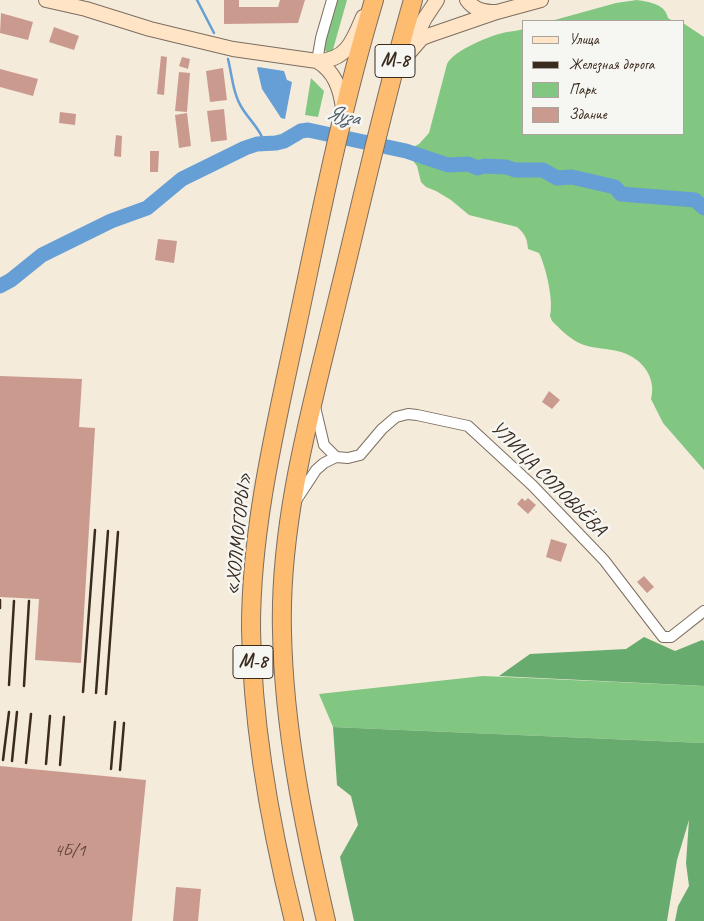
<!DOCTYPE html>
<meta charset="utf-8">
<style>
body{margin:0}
#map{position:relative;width:704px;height:921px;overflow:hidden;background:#f4ebdb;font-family:Caveat,sans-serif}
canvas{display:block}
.legend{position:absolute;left:522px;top:20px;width:162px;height:115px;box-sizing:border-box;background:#f6f6f2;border:1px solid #aba49d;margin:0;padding:6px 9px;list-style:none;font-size:15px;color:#3b2a1e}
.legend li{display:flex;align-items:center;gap:10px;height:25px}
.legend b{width:25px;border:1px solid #aba49d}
</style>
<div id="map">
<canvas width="704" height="921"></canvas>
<ul class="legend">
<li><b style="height:6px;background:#ffe4c6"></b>Улица</li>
<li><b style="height:6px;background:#3b2a1e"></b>Железная дорога</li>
<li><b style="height:14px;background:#81c681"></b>Парк</li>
<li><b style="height:14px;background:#cb9a8e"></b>Здание</li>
</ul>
</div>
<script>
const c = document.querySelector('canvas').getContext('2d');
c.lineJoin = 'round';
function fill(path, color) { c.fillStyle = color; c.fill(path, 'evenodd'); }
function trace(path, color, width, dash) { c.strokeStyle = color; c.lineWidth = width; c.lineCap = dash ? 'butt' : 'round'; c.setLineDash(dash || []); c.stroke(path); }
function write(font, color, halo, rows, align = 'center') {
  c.font = font + ' Caveat,sans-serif'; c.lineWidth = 5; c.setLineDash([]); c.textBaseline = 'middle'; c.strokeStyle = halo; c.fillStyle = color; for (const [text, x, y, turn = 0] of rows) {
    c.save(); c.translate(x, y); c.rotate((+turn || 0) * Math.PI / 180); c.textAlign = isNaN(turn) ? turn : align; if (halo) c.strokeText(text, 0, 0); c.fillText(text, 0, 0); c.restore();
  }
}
const green = new Path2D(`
 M336,0H347L332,53L326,52L323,46Z
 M637,0C650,2 665,4 668,18L673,21H551L616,3Z
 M683,23L704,37V470L663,423L651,399C657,378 642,358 621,352C608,348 592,349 579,343C569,338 560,329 552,321L550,316C554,301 546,267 539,253L528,249C527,238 525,234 517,227L469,215L451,200L436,191L426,187L421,182L417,166L406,151L419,144L429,133L447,64C454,50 491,35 507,32C512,31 517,31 523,29V134H683Z
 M311,78L324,91L318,117L305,115Z
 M483,676L704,686V743L333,727L319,694Z`);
const forest = new Path2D(`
 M644,637L675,651L702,640L704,641V686L499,676L530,654L626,649Z
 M333,727L704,743V921H675L678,906L689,886L686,863L689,820L677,860L667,921H354L340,857L358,825L351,796L337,785Z`);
const water = new Path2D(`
 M258,67L284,71L287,80L292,82L285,119L281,118L262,89L257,68Z`);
const stream = new Path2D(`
 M197,0L214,33
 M228,59C232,75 233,94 242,108C250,121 260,128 265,144`);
const river = new Path2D(`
 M0,286L11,280L42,255L111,221L147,208L182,179L245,148L257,144L276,143L284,141L301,131L308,130L406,151L448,165L468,164L478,168L484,166L506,167L515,170H543L557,178L572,177L615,187L621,194L695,200L704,208`);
const building = new Path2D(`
 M224,0H239V7H278L280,0H305L298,23L224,24Z
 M1,13L33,22L28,40L0,33Z
 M54,27L79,36L74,50L49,42Z
 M161,56L167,57L164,95L157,94Z
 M182,57L190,59L188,69L179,66Z
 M223,68L227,100L210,102L206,71Z
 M0,69L38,79L33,96L0,87Z
 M179,72L190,73L187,112L175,111Z
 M224,109L227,140L211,142L207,111Z
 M60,112L76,114L75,125L59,123Z
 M187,113L191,146L179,148L175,115Z
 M116,135L122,136L121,157L114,156Z
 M150,151H159L158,172H150Z
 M158,239L177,241L174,263L155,260Z
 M0,376L82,379L79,427L95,428L81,663L35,660L39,599L0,597Z
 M549,391L560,400L552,409L542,402Z
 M522,498L525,501L528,498L536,505L528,514L517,504Z
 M551,539L567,544L561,562L546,557Z
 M644,576L654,587L647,593L637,582Z
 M0,766L146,780L132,921H0Z
 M176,887L201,889L198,921H173Z`);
const street = new Path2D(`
 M317,61L321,38L332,0
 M315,407L324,445L336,457
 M297,499L316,470L324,463L336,457L348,458L360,455L382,429L396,417L408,414L417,415L468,426L532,485L604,560L663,637H671L704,611`);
const secondary = new Path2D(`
 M46,0L86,9L150,29L233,49L317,61C335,72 340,88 343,108
 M467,0C474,10 484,12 496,12
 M411,46L425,18L437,0
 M408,54L422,38L430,35L497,12L541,0
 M317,61C346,61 353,41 363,17`);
const highway = new Path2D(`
 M294,921C270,825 252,727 251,628C251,526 276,425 297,326C320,217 342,107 374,0
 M326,921C304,826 284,730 282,632C279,522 311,409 337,302C362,201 384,100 413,0`);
const rail = new Path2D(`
 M0,608V600
 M9,685L14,601
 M24,686L29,601
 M83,692L95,530
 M96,693L108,531
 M106,694L118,532
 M3,760L9,712
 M12,761L17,712
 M26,763L31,714
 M46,764L50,716
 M60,765L64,717
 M111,769L115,722
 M120,770L124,723`);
const numberNames = [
 ["4Б/1",70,851]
];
const shields = [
 [395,61,40],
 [253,662,40]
];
const shieldNames = [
 ["М-8",395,61],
 ["М-8",253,662]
];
const streetNames = [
 ["УЛИЦА СОЛОВЬЁВА",548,479,45],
 ["«ХОЛМОГОРЫ»",239,534,-84]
];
const waterNames = [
 ["Яуза",343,116,12]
];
fill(green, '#81c681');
fill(forest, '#68ab6f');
fill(water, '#669fd5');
trace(stream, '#669fd5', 2.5);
trace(river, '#669fd5', 15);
fill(building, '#cb9a8e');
trace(street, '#7c6e60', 12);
trace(secondary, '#7c6e60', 16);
trace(highway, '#7c6e60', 20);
trace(street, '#fff', 10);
trace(secondary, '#ffe4c6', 14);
trace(highway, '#febc70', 18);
trace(rail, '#3b2a1e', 2.5);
write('18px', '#5f463a', null, numberNames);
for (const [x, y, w] of shields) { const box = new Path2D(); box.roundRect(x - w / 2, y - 16.5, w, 33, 4); c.fillStyle = '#f6f6f2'; c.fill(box); trace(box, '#3b2a1e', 1); }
write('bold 19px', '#3b2a1e', null, shieldNames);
write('20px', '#3b2a1e', '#f6f6f2', streetNames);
write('italic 21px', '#4c5967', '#f6f6f2', waterNames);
</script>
